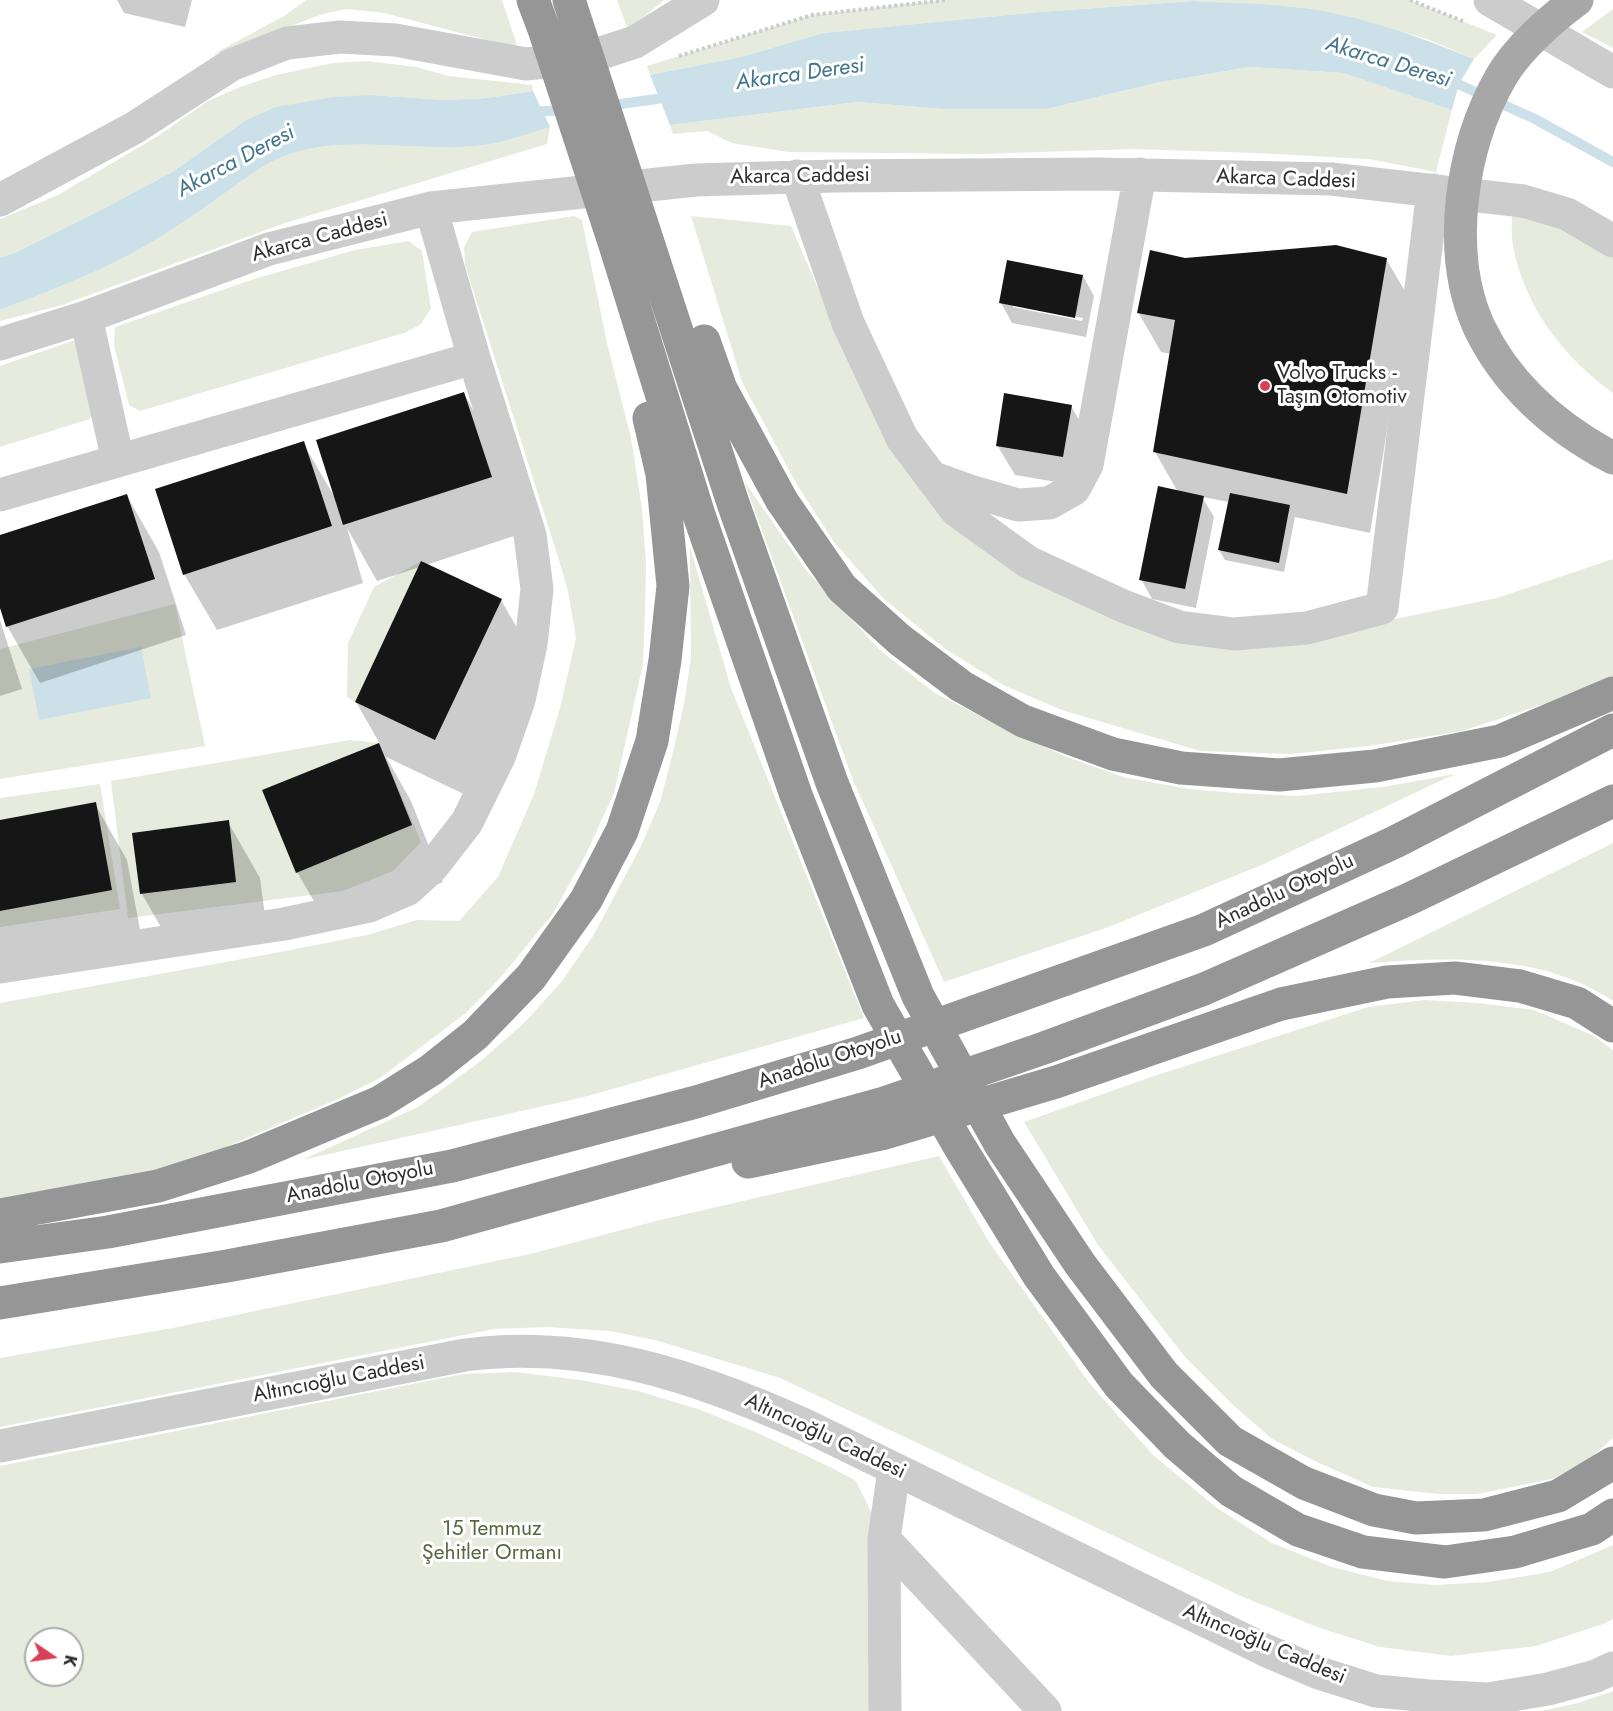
<!DOCTYPE html>
<meta charset="utf-8">
<style>
body{margin:0}
#map{position:relative;width:1613px;height:1711px;overflow:hidden;background:#fff;font-family:Jost,sans-serif}
canvas{display:block}
.north{position:absolute;left:24px;top:1627px;width:60px;height:60px;box-sizing:border-box;background:#fff;border:2px solid #acacac;border-radius:50%;rotate:103deg;font-size:16px;font-weight:700;line-height:24px;text-align:center;color:#2f2f2f}
.north::after{content:'';display:block;margin:auto;width:21px;height:27px;background:#d84055;clip-path:polygon(50% 0,100% 100%,50% 72%,0 100%)}
</style>
<div id="map">
<canvas width="1613" height="1711"></canvas>
<div class="north">K</div>
</div>
<script>
const c = document.querySelector('canvas').getContext('2d');
c.lineJoin = 'round';
function fill(path, color) { c.fillStyle = color; c.fill(path, 'evenodd'); }
function trace(path, color, width, dash) { c.strokeStyle = color; c.lineWidth = width; c.lineCap = dash ? 'butt' : 'round'; c.setLineDash(dash || []); c.stroke(path); }
function write(font, color, halo, rows, align = 'center') {
  c.font = font + ' Jost,sans-serif'; c.lineWidth = 6; c.setLineDash([]); c.textBaseline = 'middle'; c.strokeStyle = halo; c.fillStyle = color; for (const [text, x, y, turn = 0] of rows) {
    c.save(); c.translate(x, y); c.rotate((+turn || 0) * Math.PI / 180); c.textAlign = isNaN(turn) ? turn : align; if (halo) c.strokeText(text, 0, 0); c.fillText(text, 0, 0); c.restore();
  }
}
const green = new Path2D(`
 M306,0H502L518,48L384,13L347,9L323,14L210,56L284,16Z
 M617,0H664L628,30Z
 M940,0H1410L1497,35L1474,59L1427,39L1361,20L1296,7L1193,1L1039,12L823,33L741,57L650,75L647,66L812,15Z
 M1613,9V48L1582,32Z
 M367,61L416,67L449,76L532,85L533,91L487,98L446,100L371,95L275,107L246,120L174,171L97,212L12,254L0,257V219L58,195L158,136L208,101L240,87L276,75L333,63Z
 M1250,67L1343,73L1452,110L1436,172L1369,159L1255,153L1134,149L978,154L788,152L732,143L707,131L673,134L670,125L858,102L943,109H1047L1156,83Z
 M550,127L547,144L285,223L62,305L0,321V310C58,288 116,266 168,232C190,218 211,203 232,188C248,177 264,164 282,157C341,133 414,152 475,146C501,144 525,135 550,127Z
 M1512,208L1613,249V393C1564,358 1524,306 1513,246C1511,234 1512,221 1512,208Z
 M574,216L582,220L607,343L631,438L642,509L646,563L645,612L643,664L614,793L586,854L552,915L500,978L466,1013L380,1078L340,1098L182,1166L0,1203V1003L275,953L367,935L417,920L459,921L498,877L534,794L560,708L576,638L568,591L559,560L465,265L464,247L472,232Z
 M691,216L791,226L834,325L928,494L1121,615L1308,637L1497,598L1613,559V676L1547,703L1462,731L1369,746L1290,754L1200,751L1062,710L1003,685L944,648L883,598L834,542L796,483L742,382Z
 M409,241L422,251L431,309L420,325L404,333L140,411L129,405L114,345L115,327L254,279L355,250Z
 M75,340L94,403L90,419L0,447V366Z
 M744,481L806,570L881,651L935,693L1010,731L1067,757L1123,777L1189,789L1236,793L1297,796L1383,787L1455,774L1264,864L1106,928L944,982L853,780Z
 M690,547L731,688L864,1018L584,1097L302,1160L418,1107L482,1060L525,1022L562,981L593,936L641,846L660,802L672,756L684,704L691,657Z
 M421,561L355,702L347,697L348,643L374,587Z
 M175,604L205,746L0,779V649Z
 M350,740L379,743L421,842L393,871L343,891L128,918L111,781Z
 M100,784L120,909L0,927V798Z
 M1613,843V1001C1540,953 1453,957 1369,963Z
 M1425,1000L1478,1003L1534,1010L1594,1036L1613,1050V1438L1587,1461L1552,1479L1477,1494H1438L1373,1487L1317,1462L1272,1439L1232,1404L1185,1357L1098,1245L1024,1122L1148,1078L1368,1007Z
 M939,1156L989,1242L1090,1384L1153,1455L1217,1508L1272,1543L1332,1567L1387,1581L1435,1585L1488,1582L1550,1572L1613,1545V1619L1606,1623L1536,1646L1451,1656L1380,1647L1317,1627L1243,1597L780,1378L655,1340L609,1331L547,1327L494,1329L0,1427V1358L178,1327L530,1254L660,1220Z
 M515,1372L581,1380L638,1391L698,1409L760,1434L830,1467L856,1481L884,1539L885,1711H0V1466L463,1374ZM36,1639H72V1675H36Z
 M1613,1691V1711H1541L1578,1703Z`);
const water = new Path2D(`
 M1193,1C1227,3 1261,3 1294,7C1354,13 1418,36 1474,59L1459,84L1452,110L1343,73L1250,67L1156,83L1047,109H943L858,102L670,125L650,75L741,57L823,33L1039,12Z
 M533,91L550,127C525,135 501,144 475,146C414,152 341,133 282,157C264,164 248,177 232,188C211,203 190,218 168,232C116,266 58,288 0,310V257L12,254L97,212L174,171L246,120L275,107L334,97L371,95L446,100L487,98Z
 M141,647L151,698L39,720L29,669Z`);
const shadow = new Path2D(`
 M117,0H192L185,27L124,13Z
 M1386,259L1409,298L1370,533L1295,517L1284,572L1225,560L1219,550L1229,502L1202,497L1214,517L1196,608L1152,599L1141,579L1178,492L1155,452L1171,354L1161,352L1138,312L1185,260Z
 M1083,276L1094,296L1086,337L1012,323L1001,303ZM1013,304L1083,318L1082,321L1013,307Z
 M464,394L496,450L523,533L426,565L501,600L533,656L468,796L386,757L411,801L443,882L330,929L297,872L264,791L380,744L356,702L420,567L377,581L347,528L363,583L217,630L184,574L303,443L334,496Z
 M1071,406L1088,436L1080,486L1015,475L997,445Z
 M127,496L159,552L186,635L40,683L7,626L0,603V537Z
 M0,620L22,689L0,696Z
 M95,804L127,860L143,946L0,973V821Z
 M228,822L260,878L268,939L174,950L142,894L134,834Z`);
const stream = new Path2D(`
 M1447,79L1535,119L1613,162
 M606,106L671,97
 M528,112L567,110`);
const building = new Path2D(`
 M1336,245L1387,258L1347,494L1153,452L1175,320L1137,313L1150,250L1185,258Z
 M1007,260L1083,275L1075,318L999,303Z
 M464,392L492,477L343,525L316,440Z
 M1004,393L1072,405L1063,457L996,446Z
 M304,441L332,526L183,575L155,489Z
 M1158,486L1204,496L1185,589L1139,580Z
 M1230,493L1290,505L1279,563L1218,550Z
 M127,494L155,579L6,627L0,608V535Z
 M421,561L502,599L435,740L355,702Z
 M379,743L412,825L296,873L262,790Z
 M96,802L112,890L0,911V820Z
 M229,820L236,882L140,894L132,833Z`);
const path = new Path2D(`
 M1410,0L1465,22
 M679,56L812,15L947,0`);
const minor = new Path2D(`
 M1490,0L1613,72
 M797,176L848,323L902,438L956,510L1028,562L1123,606L1179,627L1234,634L1307,628L1382,608L1433,190
 M0,200L134,128L231,65L287,43L340,37L395,40L526,64L586,58L635,42L703,0
 M86,317L118,461
 M0,344L86,317L269,249L431,208L696,180L835,176L1097,174L1331,179L1523,201L1567,214L1613,241
 M931,477L970,491L1018,505L1049,503L1074,489L1087,465L1140,174
 M0,495L474,358
 M0,967L284,924L369,906L408,889L432,867L467,822L499,757L519,700L531,644L537,589L530,535L474,358L431,208
 M0,1446L465,1355C586,1339 695,1376 805,1425L1267,1651L1319,1673L1376,1691L1429,1696L1488,1699L1548,1689L1596,1676L1613,1668
 M884,1539L1045,1711
 M885,1711L884,1539L894,1470`);
const major = new Path2D(`
 M1577,0C1551,19 1517,49 1501,77C1461,147 1445,252 1479,327C1507,385 1556,428 1613,458`);
const highway = new Path2D(`
 M533,0L545,32L615,245L699,515L796,795L878,1005L958,1144L1039,1276L1119,1385L1177,1445L1231,1491L1298,1530L1363,1552L1445,1562L1515,1552L1592,1529L1613,1515
 M569,0L733,503L832,783L918,996L1000,1144L1080,1264L1164,1375L1230,1441L1304,1483L1374,1510L1416,1518L1484,1515L1558,1496L1613,1463
 M704,341L721,389L782,501L842,588L900,640L961,686L1023,721L1113,754L1181,768L1279,775L1375,766L1500,741L1613,693
 M748,1162L885,1133L1056,1082L1281,1004L1387,982L1455,978L1520,986L1577,1003L1613,1026
 M0,1215L158,1186L249,1157L380,1102L431,1070L475,1035L531,977L586,900L622,831L652,741L665,660L673,586L662,474L649,418
 M0,1247L108,1232L452,1166L696,1102L858,1053L1204,930L1395,842L1613,730
 M0,1303L227,1266L441,1226L881,1104L1044,1048L1204,989L1409,899L1613,801`);
const markers = [
 [1265,386,6,"#d84055"]
];
const streetNames = [
 ["Akarca Caddesi",800,177,-1],
 ["Akarca Caddesi",1286,180,2],
 ["Akarca Caddesi",320,238,-15],
 ["Anadolu Otoyolu",1285,892,-25],
 ["Anadolu Otoyolu",830,1060,-18],
 ["Anadolu Otoyolu",360,1183,-11],
 ["Altıncıoğlu Caddesi",339,1380,-11],
 ["Altıncıoğlu Caddesi",825,1437,25],
 ["Altıncıoğlu Caddesi",1264,1645,23]
];
const poiNames = [
 ["Volvo Trucks -",1277,374],
 ["Taşın Otomotiv",1277,398]
];
const parkNames = [
 ["15 Temmuz",492,1530],
 ["Şehitler Ormanı",492,1554]
];
const waterNames = [
 ["Akarca Deresi",1388,63,17],
 ["Akarca Deresi",800,75,-8],
 ["Akarca Deresi",236,162,-28]
];
fill(green, '#e6ebde');
fill(water, '#cce0e9');
fill(shadow, '#0003');
trace(stream, '#cce0e9', 10);
fill(building, '#161616');
trace(path, '#ccc', 4, [3, 3]);
trace(minor, '#ccc', 33);
trace(major, '#a7a7a7', 33);
trace(highway, '#969696', 33);
for (const [x, y, r, color] of markers) { const dot = new Path2D(); dot.arc(x, y, r, 0, 2 * Math.PI); c.fillStyle = color; c.fill(dot); trace(dot, '#fff', 2); }
write('21px', '#2f2f2f', '#fff', streetNames);
write('21px', '#2f2f2f', '#fff', poiNames, 'left');
write('21px', '#556840', '#fff', parkNames);
write('italic 22px', '#43748b', '#fff', waterNames);
</script>
